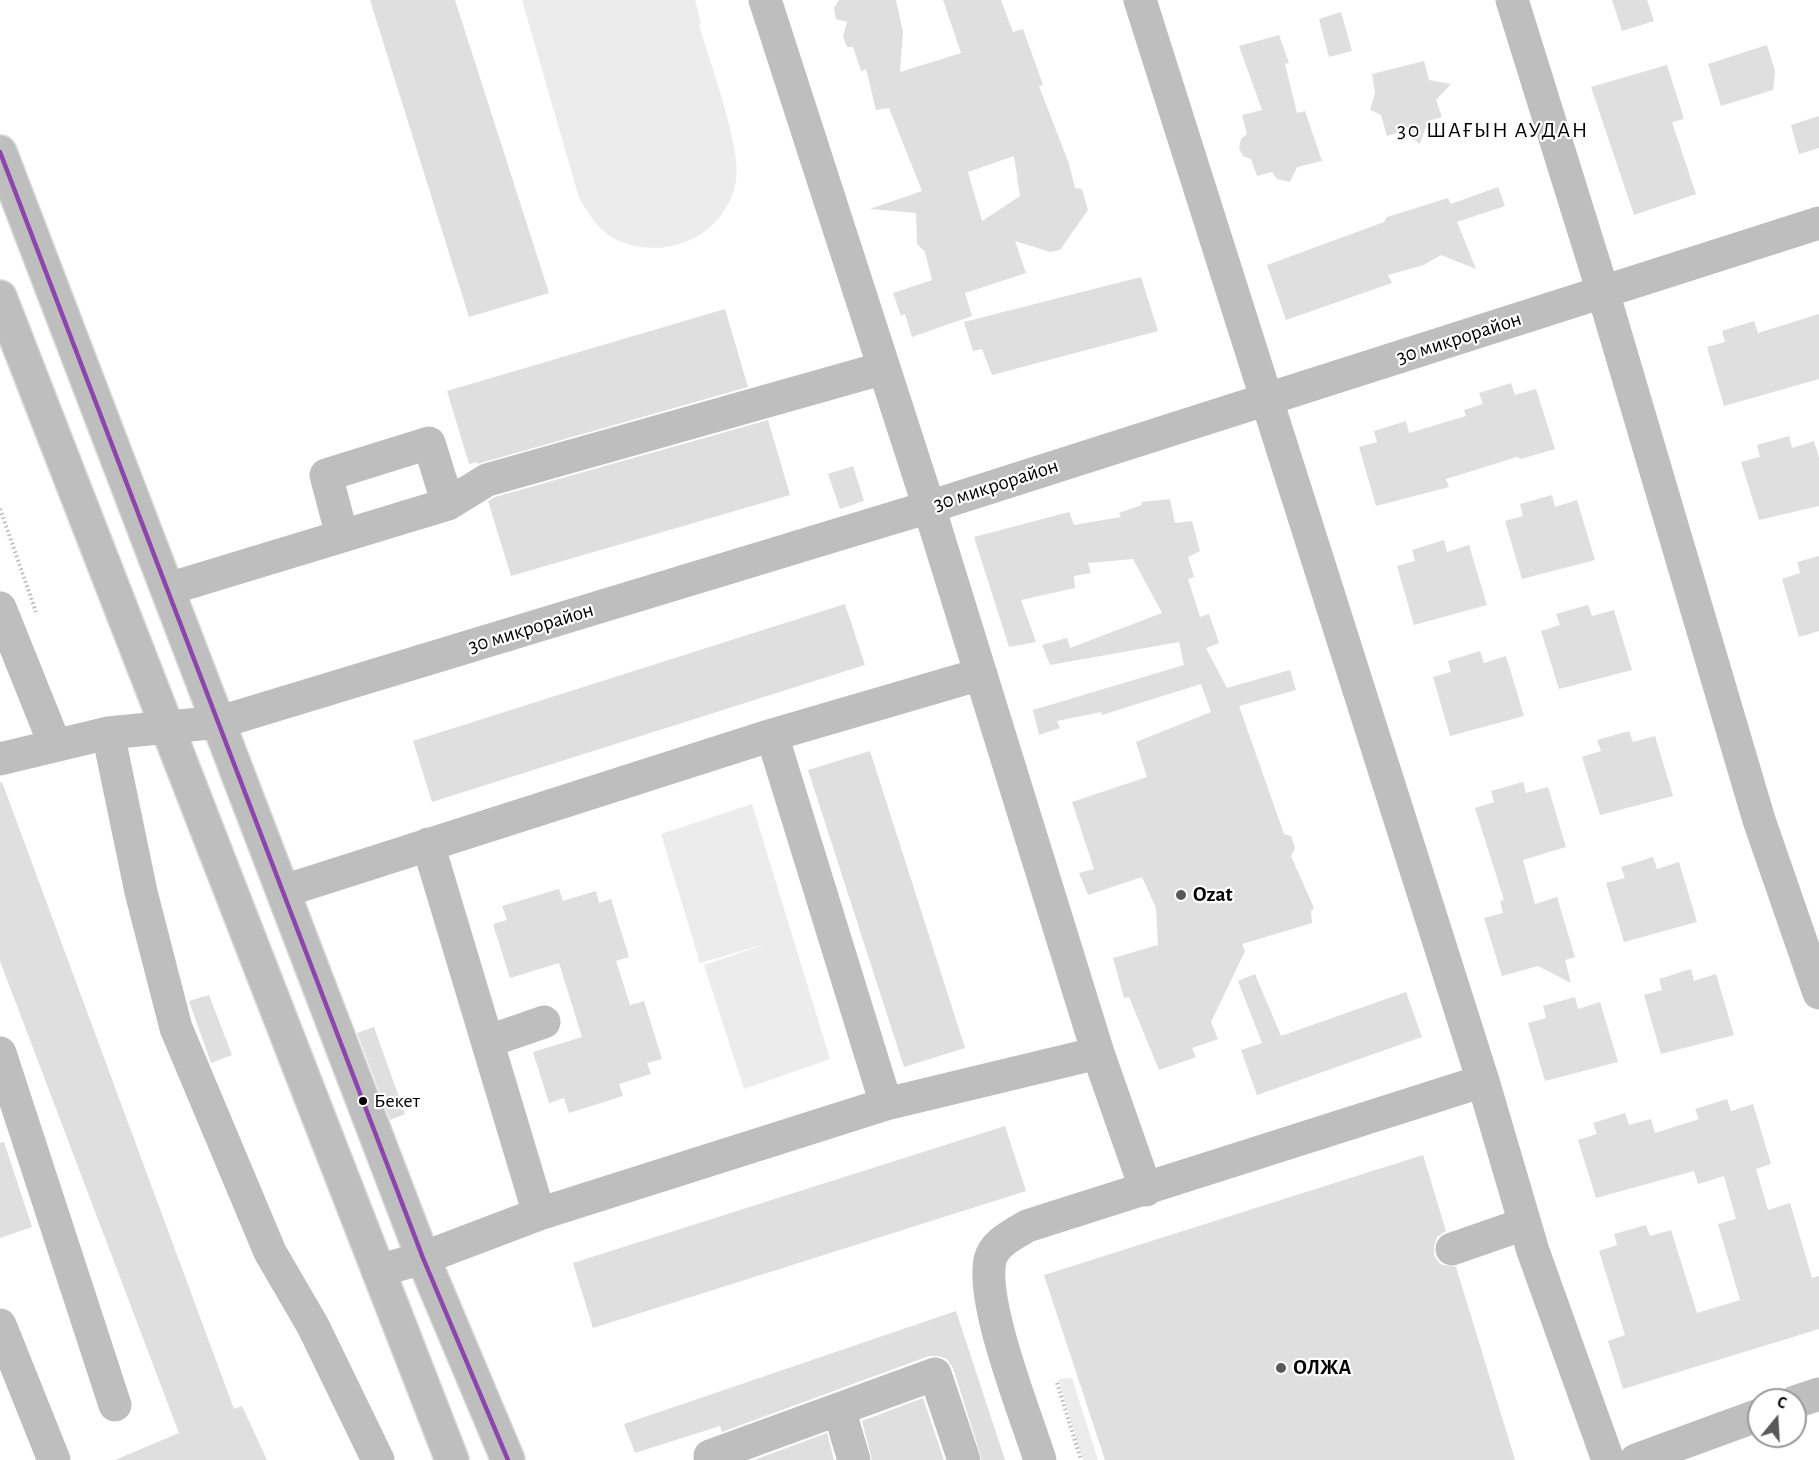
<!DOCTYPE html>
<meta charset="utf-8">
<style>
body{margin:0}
#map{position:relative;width:1819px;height:1460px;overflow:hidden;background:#fff;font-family:"Alegreya Sans",sans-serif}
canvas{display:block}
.north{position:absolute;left:1747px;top:1388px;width:60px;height:60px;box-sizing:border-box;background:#fff;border:2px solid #999;border-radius:50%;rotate:18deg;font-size:16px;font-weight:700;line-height:24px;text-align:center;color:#000}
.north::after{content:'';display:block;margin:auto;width:21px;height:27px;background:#595959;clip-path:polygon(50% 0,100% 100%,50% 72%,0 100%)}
</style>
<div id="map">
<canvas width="1819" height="1460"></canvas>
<div class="north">С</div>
</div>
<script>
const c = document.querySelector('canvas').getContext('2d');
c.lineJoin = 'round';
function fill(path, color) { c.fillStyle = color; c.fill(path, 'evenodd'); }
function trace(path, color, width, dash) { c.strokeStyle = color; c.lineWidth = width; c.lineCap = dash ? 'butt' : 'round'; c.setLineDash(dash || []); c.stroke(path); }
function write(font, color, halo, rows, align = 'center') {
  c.font = font + ' "Alegreya Sans",sans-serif'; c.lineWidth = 4.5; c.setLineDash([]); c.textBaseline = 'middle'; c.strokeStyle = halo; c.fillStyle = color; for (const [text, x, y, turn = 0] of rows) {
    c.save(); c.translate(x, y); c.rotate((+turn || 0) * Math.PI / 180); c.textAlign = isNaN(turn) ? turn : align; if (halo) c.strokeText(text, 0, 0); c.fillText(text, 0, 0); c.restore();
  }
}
const green = new Path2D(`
 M522,0H695L701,23L699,25C709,60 742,148 736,181C726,237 664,263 615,239C598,230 589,214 579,198Z
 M752,804L830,1059L744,1089L704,965L769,943L700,963L661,834Z
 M1072,1378L1098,1460H1083L1058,1379Z`);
const building = new Path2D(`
 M370,0H455L549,293L469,317Z
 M839,0H896L903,32L900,72L961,53L943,0H1001L1013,32L1023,29L1043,85L1039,86L1069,164L1075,188L1082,189L1088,210L1060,250L1050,252L1015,241L1026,273L965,293L972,316L912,337L905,314L901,316L893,293L932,280L925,252L917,244L916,213L870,209L922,191L889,108L876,110L866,69L861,71L853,47H847L843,37L847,22L836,19L834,8ZM1014,156L1020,196L982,221L968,172Z
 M1612,0H1647L1654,21L1622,31Z
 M1341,12L1352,51L1329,57L1319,19Z
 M1279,35L1289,63L1285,64L1297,113L1305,111L1322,161L1297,167L1290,182L1277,179L1272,172L1257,176L1251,159L1243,156L1239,148L1241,139L1247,134L1242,115L1262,110L1239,46Z
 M1767,45L1775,71L1773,90L1721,106L1708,64Z
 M1424,61L1429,80L1451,84L1436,100L1442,117L1428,121L1420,144L1402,131L1387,136L1381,115L1370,110L1375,93L1372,74Z
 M1667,65L1684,119L1672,122L1696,194L1634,215L1591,87Z
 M1819,116V148L1799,154L1791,125Z
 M1498,187L1505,206L1457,222L1476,269L1441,255L1424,265L1388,275L1392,283L1286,320L1267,265L1384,222L1387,217L1448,198L1451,204Z
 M1141,277L1158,331L992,375L982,349L973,351L964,322Z
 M725,309L748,387L477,464V462L469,464L447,391Z
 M1819,314V379L1724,406L1707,347L1725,342L1722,331L1754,321L1758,333Z
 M1511,383L1515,395L1536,389L1555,449L1521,459L1517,457L1446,479L1449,487L1376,506L1359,447L1377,442L1374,431L1406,421L1409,433L1466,416L1464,410L1483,404L1479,393Z
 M768,420L790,495L511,576L488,501L495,497Z
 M1789,436L1792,448L1814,441L1819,458V506L1759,520L1741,462L1760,457L1757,445Z
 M853,466L864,501L840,509L828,474Z
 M1552,495L1555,507L1577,500L1595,560L1522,579L1505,521L1523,516L1520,504Z
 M1170,499L1175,523L1192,521L1200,551L1188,557L1194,577L1188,579L1200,617L1209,614L1214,628L1219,643L1206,648L1227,688L1290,670L1296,690L1239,706L1284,834L1291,836L1295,848L1291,856L1314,908L1311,911L1312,923L1242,944L1245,951L1211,1022L1218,1039L1192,1048L1196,1057L1159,1070L1129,997L1124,998L1113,958L1158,945L1156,908L1142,877L1088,895L1079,873L1094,869L1072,802L1147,777L1136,742L1211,712L1201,684L1102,715L1101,712L1057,721L1060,728L1039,735L1033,710L1184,665L1179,642L1050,665L1042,645L1067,638L1070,648L1162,613L1133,559L1088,563L1091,573L1074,576L1075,588L1021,600L1036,642L1009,647L974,537L1069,512L1074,525L1121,517L1119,513L1142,505L1141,502Z
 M1444,540L1447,552L1469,545L1487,605L1414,625L1397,566L1415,561L1412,550Z
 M1819,556V631L1799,637L1782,579L1800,573L1797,562Z
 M845,604L865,665L432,802L413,741Z
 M1588,605L1592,616L1614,610L1632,670L1559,689L1541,631L1560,625L1556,614Z
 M1480,651L1484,663L1506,656L1524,716L1450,736L1433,677L1451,672L1448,661Z
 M1629,731L1633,742L1655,736L1673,796L1600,815L1582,757L1601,751L1597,740Z
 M870,751L965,1048L904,1067L808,770Z
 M2,782L234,1409L242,1406L267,1460H115L179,1433L0,961V783Z
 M1523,782L1526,793L1548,787L1566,847L1523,860L1535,904L1557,897L1575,957L1565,960L1571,983L1538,966L1502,976L1484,918L1503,913L1500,901L1504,900L1475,808L1494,802L1491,791Z
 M1653,857L1657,869L1679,862L1697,922L1624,942L1606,883L1625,878L1621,867Z
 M559,889L563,901L596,891L599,903L611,899L629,957L616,961L630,1005L644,1001L662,1059L647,1063L651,1074L619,1084L623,1096L569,1113L564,1098L549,1103L533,1052L582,1037L559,963L510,978L493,924L507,920L502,906Z
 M1691,969L1694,981L1716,974L1734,1035L1661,1054L1644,995L1662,990L1659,979Z
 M1255,974L1281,1036L1406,992L1422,1037L1257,1095L1241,1050L1262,1043L1238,981Z
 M209,995L232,1055L211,1063L189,1001Z
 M1575,997L1578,1009L1600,1002L1618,1062L1545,1081L1528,1023L1546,1018L1543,1006Z
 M374,1027L405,1114L390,1120L357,1033Z
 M1727,1099L1731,1111L1753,1104L1771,1164L1756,1169L1768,1210L1790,1203L1812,1278L1819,1276V1329L1623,1389L1608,1341L1625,1335L1599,1251L1617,1245L1614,1234L1646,1225L1650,1236L1671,1230L1697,1313L1740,1300L1718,1224L1736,1219L1724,1176L1698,1184L1694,1171L1596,1198L1578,1140L1597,1134L1593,1123L1625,1113L1629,1125L1651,1119L1655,1133L1699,1119L1695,1109Z
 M1005,1126L1026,1191L593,1328L573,1263Z
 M4,1142L32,1227L0,1238V1143Z
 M1423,1155L1446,1231L1437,1237L1434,1246V1255L1440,1264L1456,1267L1515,1460H1105L1044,1275Z
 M956,1311L1005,1460H982L953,1368L947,1359L938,1356H929L722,1432L720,1426L635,1453L624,1424Z
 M923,1398L944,1460H872L862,1421Z
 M827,1433L834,1460H754Z`);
const path = new Path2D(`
 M0,509L36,612
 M1057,1383L1081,1460`);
const minor = new Path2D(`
 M765,0L929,507L1098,1053L1146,1190
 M1140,0L1483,1081L1533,1251L1608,1460
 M1512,0L1603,292L1759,820L1819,993
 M448,504L487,480L884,368
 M168,589L448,504L429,443L326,475L342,536
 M0,608L55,745
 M108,733L141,892L176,1028L270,1252L313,1326L378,1460
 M772,735L886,1104
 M0,759L108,733L220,722L929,507L1819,223
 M428,844L539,1214
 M284,891L772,735L981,674
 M489,1041L544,1022
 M0,1053L115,1405
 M1452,1249L1524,1224
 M378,1271L423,1258L539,1214L886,1104L1098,1053
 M0,1325L54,1460
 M1795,1402L1819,1394
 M839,1409L935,1374L964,1460
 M711,1460L710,1456L839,1409L854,1460
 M1040,1460C1025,1413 981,1304 990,1260C994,1243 1014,1234 1027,1226L1483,1081
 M1636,1460L1759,1415`);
const major = new Path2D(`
 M0,152L423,1258L508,1460
 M0,297L452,1460`);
const bus1 = new Path2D(`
 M0,152L423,1258L508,1460`);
const markers = [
 [1181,895,6,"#595959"],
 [363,1101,5,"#000"],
 [1281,1368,6,"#595959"]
];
const busNames = [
 ["Бекет",374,1101]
];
const streetNames = [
 ["30 микрорайон",1459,338,-18],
 ["30 микрорайон",996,485,-18],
 ["30 микрорайон",531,628,-17]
];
const poiNames = [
 ["Ozat",1193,895],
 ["ОЛЖА",1293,1368]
];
const neighbourhoodNames = [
 ["30 ШАҒЫН АУДАН",1493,130]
];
fill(green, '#ececec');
fill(building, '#dfdfdf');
trace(major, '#dbdbdb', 36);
trace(path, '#b9b9b9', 4, [1.5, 3]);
trace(minor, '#bebebe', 33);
trace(major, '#bebebe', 33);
trace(bus1, '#8e44ad', 4.5);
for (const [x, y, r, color] of markers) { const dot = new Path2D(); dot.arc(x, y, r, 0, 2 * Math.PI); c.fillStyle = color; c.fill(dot); trace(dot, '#fff', 2); }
write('20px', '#000', '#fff', busNames, 'left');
write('21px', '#000', '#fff', streetNames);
write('bold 21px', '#000', '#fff', poiNames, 'left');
c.letterSpacing = '1.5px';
write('22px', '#000', '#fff', neighbourhoodNames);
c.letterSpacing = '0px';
</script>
